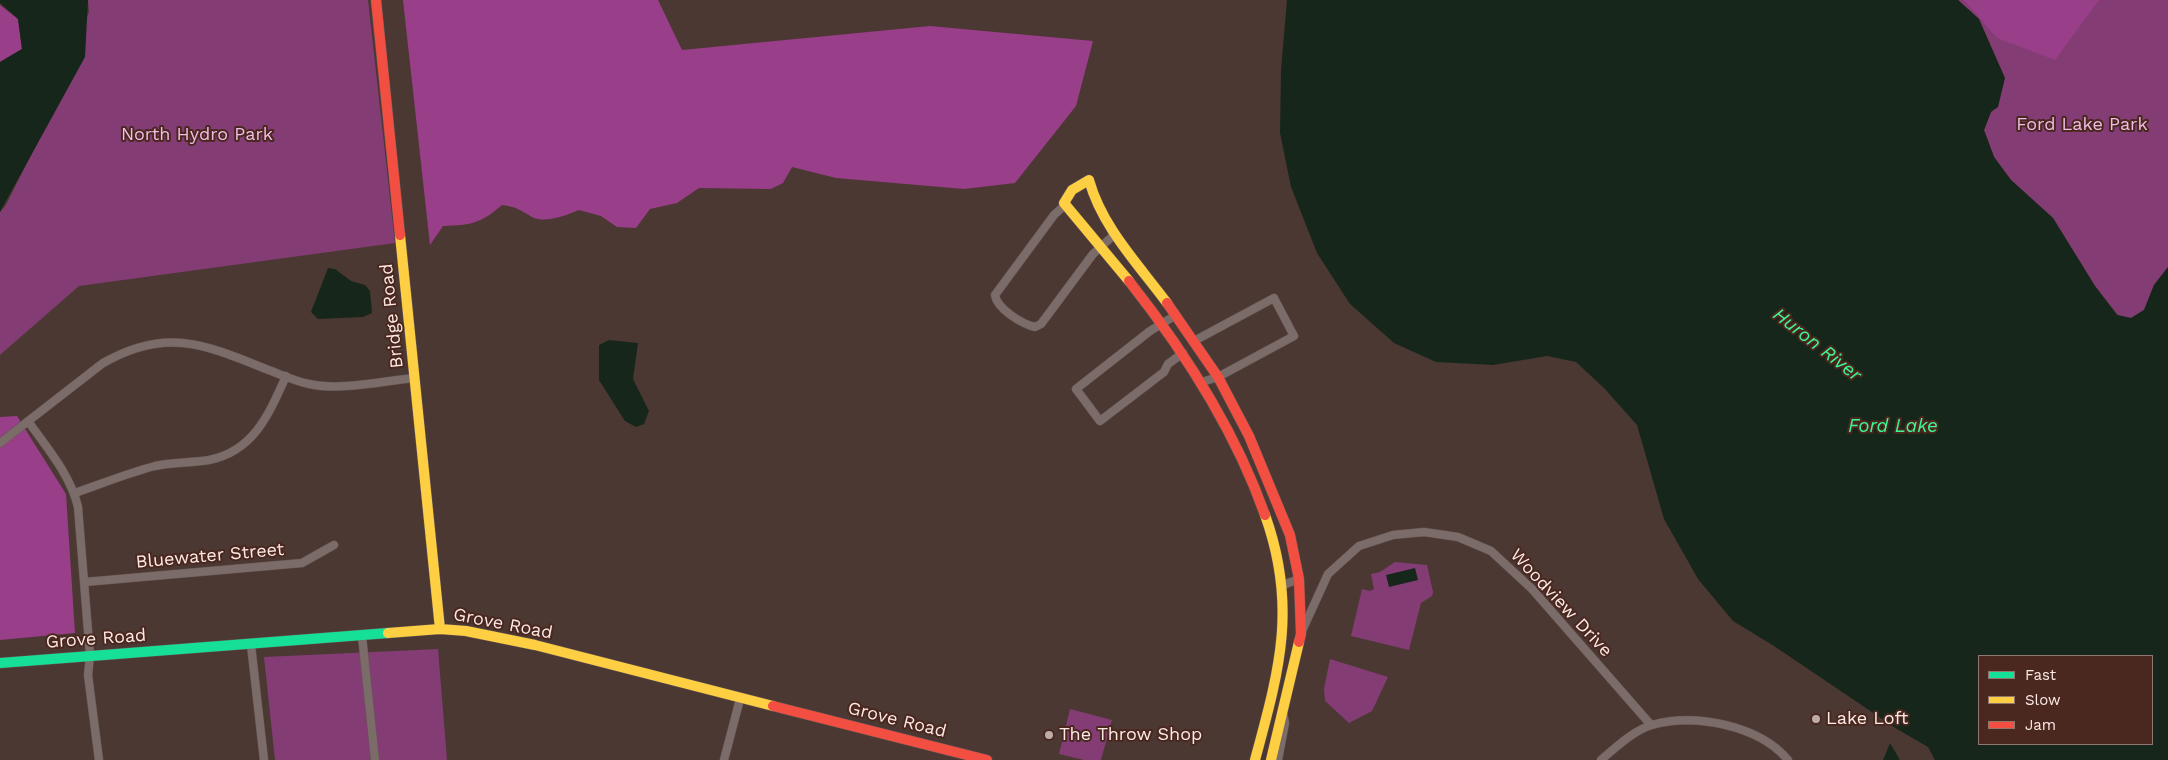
<!DOCTYPE html>
<style>
body{margin:0}
#map{position:relative;width:2168px;height:760px;overflow:hidden;background:#4b3833;font-family:"Work Sans",sans-serif}
canvas{display:block}
.legend{position:absolute;left:1978px;top:655px;width:175px;height:90px;box-sizing:border-box;background:#4a271f;border:1px solid #91756e;margin:0;padding:6px 9px;list-style:none;font-size:15px;color:#fceae5}
.legend li{display:flex;align-items:center;gap:10px;height:25px}
.legend b{width:25px;border:1px solid #91756e}
</style>
<div id="map">
<canvas width="2168" height="760"></canvas>
<ul class="legend">
<li><b style="height:6px;background:#16e098"></b>Fast</li>
<li><b style="height:6px;background:#ffcf43"></b>Slow</li>
<li><b style="height:6px;background:#f24e42"></b>Jam</li>
</ul>
</div>
<script>
const c = document.querySelector('canvas').getContext('2d');
c.lineJoin = 'round';
function fill(path, color) { c.fillStyle = color; c.fill(path, 'evenodd'); }
function trace(path, color, width, dash) { c.strokeStyle = color; c.lineWidth = width; c.lineCap = dash ? 'butt' : 'round'; c.setLineDash(dash || []); c.stroke(path); }
function write(font, color, halo, rows, align = 'center') {
  c.font = font + ' "Work Sans",sans-serif'; c.lineWidth = 4; c.setLineDash([]); c.textBaseline = 'middle'; c.strokeStyle = halo; c.fillStyle = color; for (const [text, x, y, turn = 0] of rows) {
    c.save(); c.translate(x, y); c.rotate((+turn || 0) * Math.PI / 180); c.textAlign = isNaN(turn) ? turn : align; if (halo) c.strokeText(text, 0, 0); c.fillText(text, 0, 0); c.restore();
  }
}
const green = new Path2D(`
 M88,0H368L395,243L79,286L0,355V212L6,205L42,133L89,12Z
 M1958,0H2168V267L2154,285L2144,310L2131,318L2118,315L2095,286L2053,218L2011,180L1994,157L1984,130L1991,112L1979,19Z
 M1395,562L1427,565L1433,592L1432,596L1421,603L1409,650L1351,636L1362,589L1370,591L1374,589L1371,574L1380,572Z
 M438,649L447,760H275L264,657Z
 M1330,659L1388,677L1372,711L1349,723L1325,701L1324,689Z
 M1070,709L1112,720L1101,760H1084L1059,754Z`);
const forest = new Path2D(`
 M403,0H658L682,50L930,26L1093,41L1076,106L1015,183L964,189L836,178L792,167L783,183L771,189L699,188L677,203L650,209L636,228L617,227L601,216L579,210C566,215 546,224 532,217C520,210 517,207 502,205C480,224 471,225 443,226L430,245Z
 M1964,0H2099L2055,60L1997,38Z
 M0,5L18,19L22,49L0,62Z
 M17,416L66,494L75,633L0,640V417Z`);
const water = new Path2D(`
 M0,0H88L85,57L0,212V62L22,49L18,19L0,3Z
 M1287,0H1958L1979,19L2005,78L1998,107L1991,112L1984,130L1994,157L2011,180L2053,218L2095,286L2117,315L2131,318L2144,310L2154,285L2168,267V760H1935L1928,747L1897,729L1774,646L1733,621L1698,579L1664,519L1637,425L1604,388L1576,362L1547,356L1493,365L1436,362L1394,343L1350,304L1317,253L1291,187L1280,133L1281,70ZM1979,656H2152V744H1979Z
 M328,268L335,269L351,281L365,285L370,291L372,313L363,317L318,319L311,312Z
 M609,340L638,343L633,379L649,411L644,424L636,427L625,421L599,380V345Z
 M1415,568L1418,580L1389,587L1386,575Z
 M1890,743L1900,760H1883Z`);
const street = new Path2D(`
 M1065,205L1054,215L995,295C997,309 1022,324 1035,327L1041,324L1093,254L1115,234
 M1176,315L1150,331L1076,389L1100,421L1164,372L1168,364L1183,353
 M1194,341L1274,298L1294,336L1218,377L1202,382
 M28,421C47,448 70,474 78,507L90,656L88,675L99,760
 M0,443L103,363C166,327 204,344 266,369C280,374 294,381 309,384C340,391 382,381 415,378
 M75,493C101,484 128,473 155,466C172,462 191,463 209,460C254,451 269,414 286,376
 M85,582L302,563L334,545
 M1283,585L1299,579
 M1302,631L1328,574L1359,546L1393,535L1424,532L1458,537L1491,551L1532,589L1651,725
 M362,636L375,760
 M251,645L264,760
 M724,760L740,699
 M1278,760L1285,723L1283,713
 M1601,760C1615,748 1634,730 1652,725C1694,712 1760,726 1788,760`);
const fast = new Path2D(`
 M0,663L388,633`);
const slow = new Path2D(`
 M400,235L440,629
 M1129,281L1064,203L1072,190L1089,180C1102,227 1138,264 1167,303
 M388,633L440,629L466,631L535,645L773,706
 M1255,760C1279,671 1298,607 1265,515
 M1271,760L1299,642`);
const jam = new Path2D(`
 M376,0L400,235
 M1129,281C1185,352 1235,430 1265,515
 M1167,303L1218,377L1249,436L1290,535L1299,579L1301,634L1299,642
 M773,706L987,760`);
const markers = [
 [1816,719,5,"#beaca7"],
 [1049,735,5,"#beaca7"]
];
const parkNames = [
 ["Ford Lake Park",2082,125],
 ["North Hydro Park",197,135]
];
const streetNames = [
 ["Bridge Road",392,316,-96],
 ["Bluewater Street",210,556,-5],
 ["Woodview Drive",1561,603,47],
 ["Grove Road",503,624,11],
 ["Grove Road",96,639,-4],
 ["Grove Road",897,720,14]
];
const poiNames = [
 ["Lake Loft",1826,719],
 ["The Throw Shop",1059,735]
];
const waterNames = [
 ["Huron River",1817,345,38],
 ["Ford Lake",1893,426]
];
fill(green, '#833d74');
fill(forest, '#993e88');
fill(water, '#17261a');
trace(street, '#655551', 9);
trace(fast, '#655551', 11);
trace(slow, '#655551', 11);
trace(jam, '#655551', 11);
trace(street, '#7b6c69', 8);
trace(fast, '#16e098', 10);
trace(slow, '#ffcf43', 10);
trace(jam, '#f24e42', 10);
for (const [x, y, r, color] of markers) { const dot = new Path2D(); dot.arc(x, y, r, 0, 2 * Math.PI); c.fillStyle = color; c.fill(dot); trace(dot, '#4a271f', 2); }
write('18px', '#f1bce5', '#4a271f', parkNames);
write('18px', '#fceae5', '#4a271f', streetNames);
write('18px', '#fceae5', '#4a271f', poiNames, 'left');
write('italic 19px', '#3ef693', '#4a271f', waterNames);
</script>
